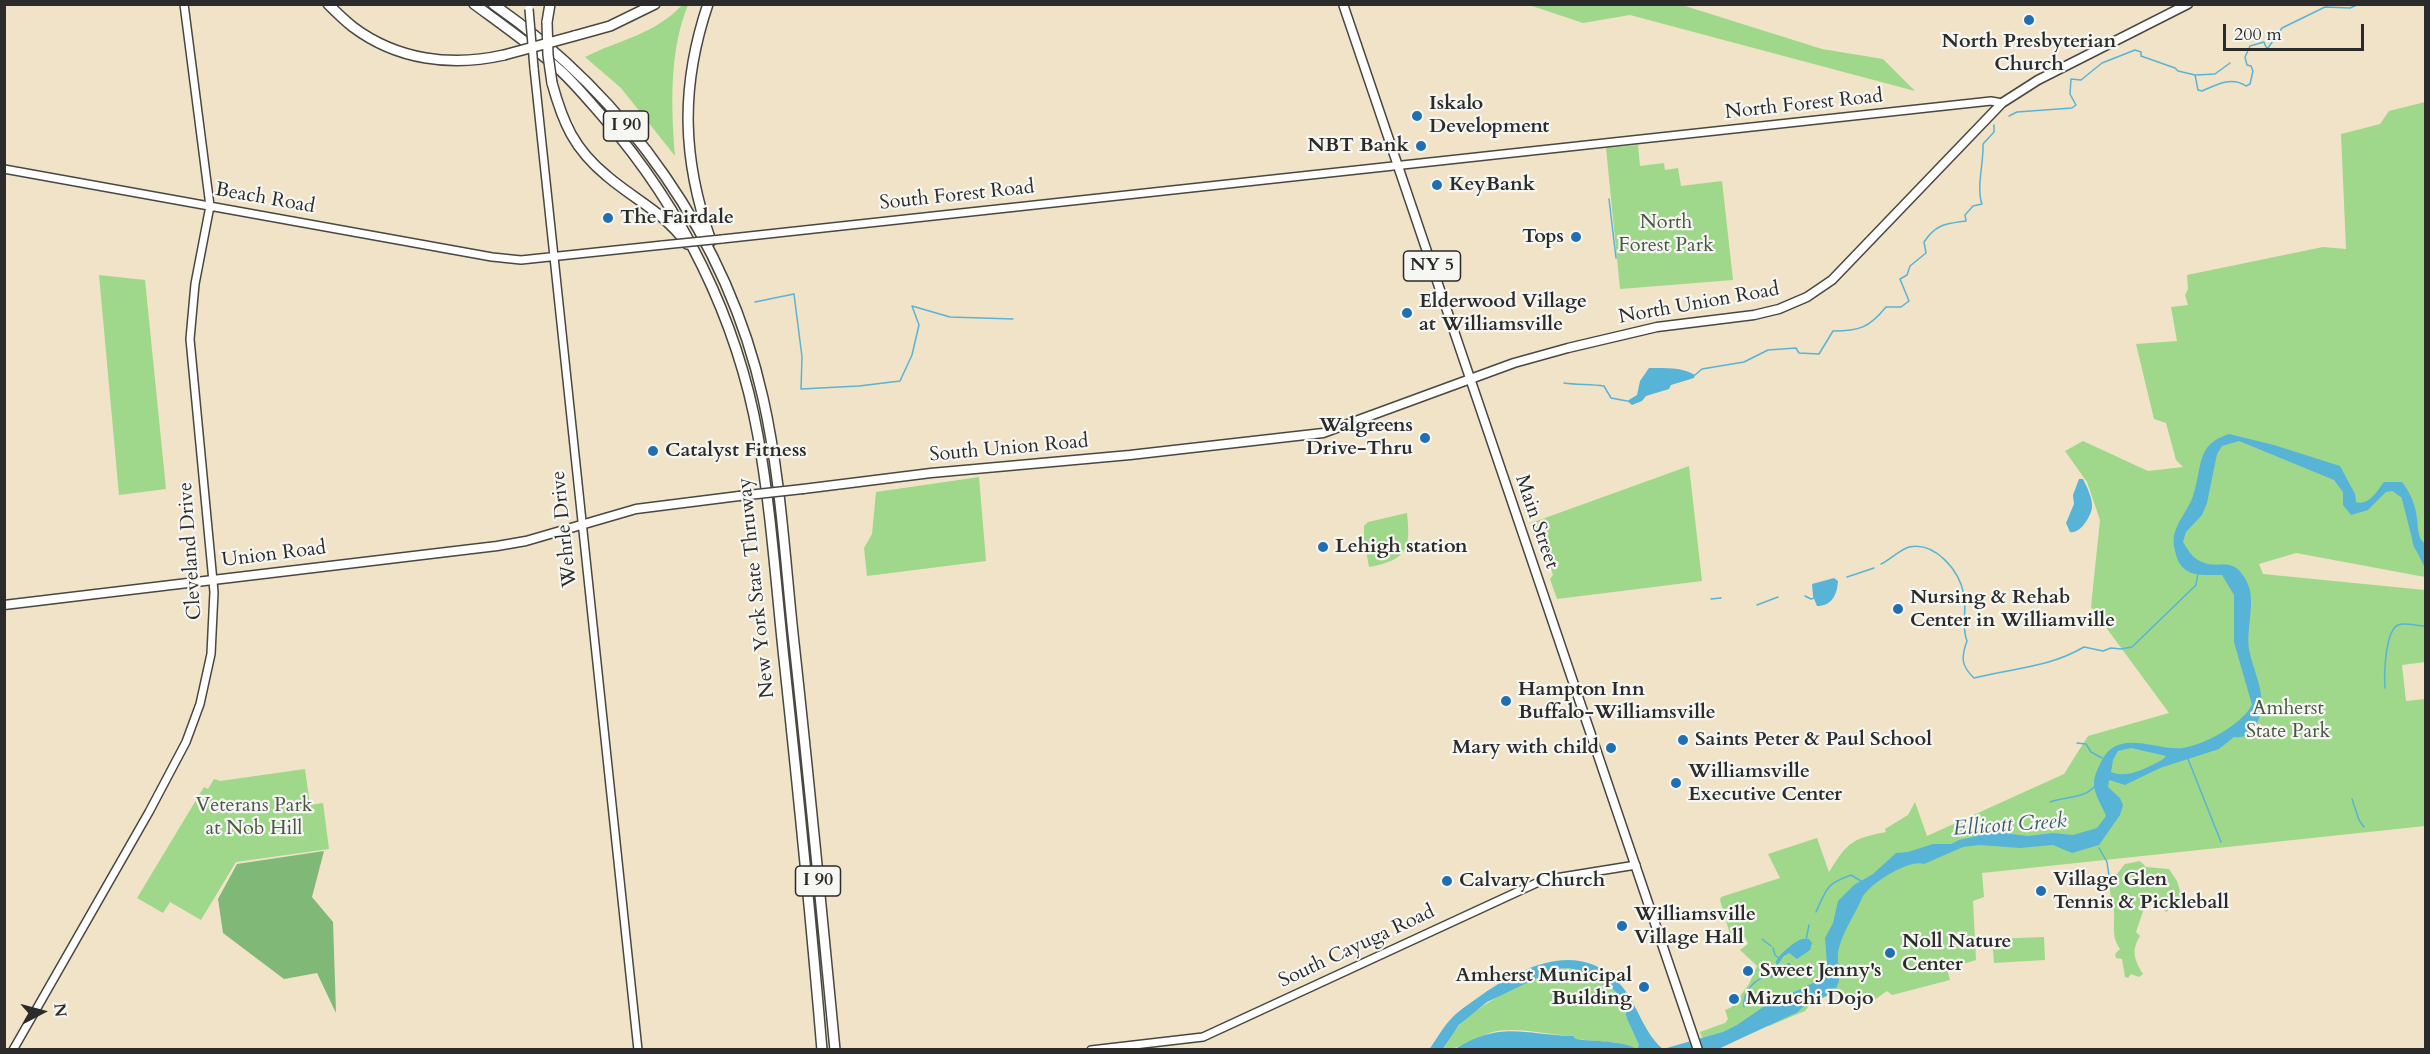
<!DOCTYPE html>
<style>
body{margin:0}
#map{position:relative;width:2430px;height:1054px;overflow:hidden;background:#f0e3c7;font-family:Cardo,serif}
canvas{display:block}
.frame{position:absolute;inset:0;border:6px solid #2b2b2b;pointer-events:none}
.north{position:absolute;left:12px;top:982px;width:60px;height:60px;-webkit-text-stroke:4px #f6f6f2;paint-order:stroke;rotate:84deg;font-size:16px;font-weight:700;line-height:24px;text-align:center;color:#2b2b2b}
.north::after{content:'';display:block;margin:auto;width:21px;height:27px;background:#2b2b2b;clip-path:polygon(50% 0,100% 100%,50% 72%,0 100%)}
.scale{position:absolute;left:2223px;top:24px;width:141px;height:27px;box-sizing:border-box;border:3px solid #2b2b2b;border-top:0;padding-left:8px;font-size:18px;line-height:21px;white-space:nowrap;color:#2b2b2b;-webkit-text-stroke:4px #f6f6f2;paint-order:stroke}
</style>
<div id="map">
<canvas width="2430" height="1054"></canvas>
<div class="frame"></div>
<div class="north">N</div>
<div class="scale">200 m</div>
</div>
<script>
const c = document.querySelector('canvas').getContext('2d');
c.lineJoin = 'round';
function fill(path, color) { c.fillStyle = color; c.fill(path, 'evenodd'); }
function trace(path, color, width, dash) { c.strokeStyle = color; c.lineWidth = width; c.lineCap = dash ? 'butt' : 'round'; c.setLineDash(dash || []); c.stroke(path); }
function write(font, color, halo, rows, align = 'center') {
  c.font = font + ' Cardo,serif'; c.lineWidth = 4.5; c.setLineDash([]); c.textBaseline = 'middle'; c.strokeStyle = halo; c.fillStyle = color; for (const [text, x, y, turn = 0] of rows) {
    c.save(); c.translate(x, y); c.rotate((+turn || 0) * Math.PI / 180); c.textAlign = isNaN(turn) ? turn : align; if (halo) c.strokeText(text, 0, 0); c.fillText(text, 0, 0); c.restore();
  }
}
const green = new Path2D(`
 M683,4L688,5C669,51 671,107 675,156L621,88L585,57C619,40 656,34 683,4Z
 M1529,5H1682L1822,49L1883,59L1915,91L1630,15L1583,23Z
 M2425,102V577L2296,553L2259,564L2263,574L2425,590V662L2402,665L2406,701L2425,699V826L1982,873L1984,897L1973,901L1976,960L1947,969L1950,980L1892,995L1887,991L1873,1001L1866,999L1842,1002L1835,992L1811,1003L1805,1011L1769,1026H1765L1719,1049H1706L1700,1032L1725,1023L1728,1019L1725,1010L1732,1007L1749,984L1757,966L1740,950L1748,944L1745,937L1736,942L1735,940L1732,941L1720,900L1721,897L1780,878L1768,854L1817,838L1829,872C1848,842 1851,839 1886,832L1885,829L1908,815L1915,802L1927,836L2064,774L2088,736L2169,713L2091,607L2100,520L2087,482L2065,451L2083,441L2148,471L2183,467L2176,460L2166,423L2154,419L2136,344L2177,341L2171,307L2188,305L2185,295L2188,289L2187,275L2323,247L2346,249L2341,134L2380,124L2389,111Z
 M1638,145L1640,166L1664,163L1665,170L1678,168L1681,186L1722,181L1733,280L1620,289L1606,148Z
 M99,275L145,280L166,489L119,495Z
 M1689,466L1702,581L1557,599L1550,579L1553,575L1548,559L1542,557L1531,523Z
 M979,477L986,561L867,576L864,548L872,534L876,492Z
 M1407,513C1411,550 1407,560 1369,567L1364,539V526L1368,522Z
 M305,769L310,805L323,803L329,849L236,862L201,920L170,902L163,913L137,898L204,787L208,789L214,779L220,781Z
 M2140,861L2146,867L2169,869L2177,881L2183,901L2166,912L2159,905L2150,902L2145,905L2136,932L2140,936C2131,951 2134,959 2143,974L2139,977L2131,974L2128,978L2125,977L2122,959L2116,958L2115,954L2120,949C2111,936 2115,926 2114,911C2112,900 2109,889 2108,877L2117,874L2125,864Z
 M2044,937L2045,960L1994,963L1992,939Z
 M1569,968L1596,977L1612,988L1622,999L1627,1019L1639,1045L1637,1049L1618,1043L1576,1039L1573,1036C1548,1035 1521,1027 1497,1031C1477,1035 1462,1049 1443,1050C1448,1042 1453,1033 1459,1026C1477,1005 1542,969 1569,968Z`);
const forest = new Path2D(`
 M324,851L312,897L333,922L336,1013L317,973L284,979L223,933L218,899L237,864Z`);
const water = new Path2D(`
 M1649,368C1663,368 1683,367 1695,375L1694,378L1671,385L1669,389L1646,396L1642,401L1632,405L1627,401L1637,395L1640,381Z
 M2229,434L2274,445L2340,466L2355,494L2356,502C2369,506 2377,491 2384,482H2402C2415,499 2418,514 2418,536L2425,544V568L2413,544L2411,530L2413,518L2408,500L2392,491L2386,492L2368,510L2351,515L2343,505V492L2334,480L2239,441L2222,446L2217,454L2207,503L2202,515L2186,532L2183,542C2188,550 2193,559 2202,562C2221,570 2232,555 2246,580C2257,599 2246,627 2249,649C2254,675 2270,699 2256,725C2251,734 2245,738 2234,737L2219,749L2160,768L2125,785L2109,780L2108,787L2120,798L2123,805L2120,815L2099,845L2072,853L2053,845L2020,848L1979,845L1963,847L1924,864C1909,859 1869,884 1862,898C1855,915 1843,931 1839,948C1835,961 1844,976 1836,988C1828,1000 1808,999 1798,1012L1718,1049H1455C1502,1020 1524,1035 1573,1036L1576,1039C1595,1042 1620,1040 1637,1049L1639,1045L1627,1019L1622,999L1612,988L1596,977L1569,968L1556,969L1487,1002L1459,1025L1443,1049L1429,1050C1437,1038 1446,1022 1457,1013C1465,1006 1475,1000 1483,994C1522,967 1577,940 1617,981C1637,1000 1642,1032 1663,1049L1723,1032L1737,1025L1782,994L1788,995L1823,978L1827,964L1825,938L1833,923L1838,901L1854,885L1873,874L1896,853L1908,852L1933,844H1951L1959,840L1995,832L2028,836L2053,833L2073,835L2097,828L2106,816C2102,805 2093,794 2094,781C2095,774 2099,766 2102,760C2119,728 2156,751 2183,748C2206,744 2241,725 2252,705L2234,642V595L2222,575C2199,575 2181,578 2175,551C2173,543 2173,537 2176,529C2180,518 2189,508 2193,496C2203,466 2195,445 2229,434ZM2131,748L2166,756L2162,760C2146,768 2128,779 2111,772L2113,760L2118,751Z
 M2079,479H2083C2087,487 2093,499 2092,508C2090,518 2080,534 2070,532L2066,523L2074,504L2073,495Z
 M1834,578L1838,581C1837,596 1831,606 1817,606L1813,596L1812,584Z
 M1802,939H1809L1812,943L1810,950L1797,959L1789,953L1784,956L1778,964L1782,972H1785L1787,963H1790L1793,971L1791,974L1771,978L1770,975L1777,973C1777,969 1776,966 1776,962C1778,955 1795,941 1802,939Z`);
const stream = new Path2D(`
 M2196,75L2215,74L2230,63
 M2009,116L2017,112L2072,108L2076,105L2070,94L2071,79L2081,80L2102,63L2135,50L2141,52V56L2175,68L2178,71L2195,75L2198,90L2202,91C2216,85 2231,76 2246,86L2250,84L2253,71L2251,66L2247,65L2245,57L2250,46L2264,42L2266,47L2268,48L2282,28L2325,7L2350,8L2359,4
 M1609,199L1616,258
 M755,302L794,294L802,357L801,389L859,386L900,381L912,355L919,325L912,306L950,317L1013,319
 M1695,375L1702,369L1744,362L1768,350L1796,348L1799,353L1819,354L1833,331C1859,331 1869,328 1886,307H1901L1909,301L1900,279L1907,275L1910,266L1926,253L1924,242C1936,224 1945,224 1966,221L1965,215L1973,206L1982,204C1976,188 1984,162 1983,144L1994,132V125
 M1564,383C1578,385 1590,384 1604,386L1611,398L1627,401
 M1881,564C1890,560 1899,550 1909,547C1936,541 1960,572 1964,595C1967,611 1961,626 1967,641C1961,657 1961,666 1974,678C2013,668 2048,668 2084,647L2103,651L2111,648L2121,649L2132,647L2196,585L2198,573
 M1847,577L1874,568
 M1805,596L1811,599L1814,598
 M1711,599L1721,598
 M1757,605L1778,597
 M2385,688C2384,675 2385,631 2398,625C2405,622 2417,626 2426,626
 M2077,743L2086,744L2091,752L2102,758
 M2188,759L2221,842
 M2352,799L2359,820L2364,827
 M2050,802C2066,796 2084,799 2095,786
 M2099,848L2107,862L2109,876
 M1816,912C1827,888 1826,884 1851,875L1861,881
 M1762,939L1771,946
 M1806,940L1809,925
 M1773,948L1775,955L1779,958
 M1744,1007C1742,991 1756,978 1770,975`);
const river = new Path2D(`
 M2399,491L2405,495L2418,546L2426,553`);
const minor = new Path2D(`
 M534,68L638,1050
 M4,169L492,257L521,260L663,245
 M722,239L1991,101L2002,103
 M13,1050L149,812L186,742L200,704L211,654L214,592L190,339L195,284L210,206L184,4
 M1091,1050L1203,1037L1543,880L1636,865`);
const major = new Path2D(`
 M1343,4L1698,1050
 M803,489L931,473L1130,455L1323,433L1514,363L1568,348L1657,327L1754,315L1779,309L1807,297L1832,280L2002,103L2038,80L2188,4
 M4,605L497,546L526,541L636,509L739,496`);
const highway = new Path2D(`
 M328,4C336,12 344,20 353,27C397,60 451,67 504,55
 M474,4C504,26 534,47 561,71C576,85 590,102 604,118C682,208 737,318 758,436C771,509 776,585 784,659C798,789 811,919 822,1050
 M493,4C628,98 727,238 763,398C781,478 785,562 794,643C809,779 822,914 835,1050
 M708,4C680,87 682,159 711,241
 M547,22L550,4
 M574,36L610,26L655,4
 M552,83C563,123 574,149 607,176C635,200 664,212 687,244`);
const minorBridge = new Path2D(`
 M529,9L534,68
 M663,245L722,239`);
const majorBridge = new Path2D(`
 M739,496L803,489`);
const highwayBridge = new Path2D(`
 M547,22L548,55L552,83
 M504,55L574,36`);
const markers = [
 [2029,20,6,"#1f6fb2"],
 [1417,116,6,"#1f6fb2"],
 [1421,146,6,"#1f6fb2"],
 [1437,185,6,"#1f6fb2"],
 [608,218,6,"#1f6fb2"],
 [1576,237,6,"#1f6fb2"],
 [1407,313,6,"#1f6fb2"],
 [1425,438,6,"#1f6fb2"],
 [653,451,6,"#1f6fb2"],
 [1323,547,6,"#1f6fb2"],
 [1898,609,6,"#1f6fb2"],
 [1506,701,6,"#1f6fb2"],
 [1683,740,6,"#1f6fb2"],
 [1611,748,6,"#1f6fb2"],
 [1676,783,6,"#1f6fb2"],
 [1447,881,6,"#1f6fb2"],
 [2041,891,6,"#1f6fb2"],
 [1622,926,6,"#1f6fb2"],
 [1890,953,6,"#1f6fb2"],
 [1748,971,6,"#1f6fb2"],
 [1644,987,6,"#1f6fb2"],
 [1734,999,6,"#1f6fb2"]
];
const shields = [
 [626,126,45],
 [1432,266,57],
 [818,881,45]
];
const shieldNames = [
 ["I 90",626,126],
 ["NY 5",1432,266],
 ["I 90",818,881]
];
const poiNames = [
 ["North Presbyterian",2029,42,"center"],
 ["Church",2029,65,"center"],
 ["Iskalo",1429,104],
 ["Development",1429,127],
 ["NBT Bank",1409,146,"right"],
 ["KeyBank",1449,185],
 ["The Fairdale",620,218],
 ["Tops",1564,237,"right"],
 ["Elderwood Village",1419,302],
 ["at Williamsville",1419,325],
 ["Walgreens",1413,426,"right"],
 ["Drive-Thru",1413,449,"right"],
 ["Catalyst Fitness",665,451],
 ["Lehigh station",1335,547],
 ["Nursing & Rehab",1910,598],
 ["Center in Williamville",1910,621],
 ["Hampton Inn",1518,690],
 ["Buffalo-Williamsville",1518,713],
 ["Saints Peter & Paul School",1695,740],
 ["Mary with child",1599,748,"right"],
 ["Williamsville",1688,772],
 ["Executive Center",1688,795],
 ["Village Glen",2053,880],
 ["Tennis & Pickleball",2053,903],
 ["Calvary Church",1459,881],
 ["Williamsville",1634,915],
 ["Village Hall",1634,938],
 ["Noll Nature",1902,942],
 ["Center",1902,965],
 ["Sweet Jenny's",1760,971],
 ["Amherst Municipal",1632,976,"right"],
 ["Building",1632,999,"right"],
 ["Mizuchi Dojo",1746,999]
];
const streetNames = [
 ["North Forest Road",1804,105,-6],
 ["South Forest Road",957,196,-6],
 ["Beach Road",265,199,10],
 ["North Union Road",1699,304,-10],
 ["South Union Road",1009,449,-5],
 ["Main Street",1536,522,71],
 ["Wehrle Drive",565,529,-96],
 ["Cleveland Drive",191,551,-94],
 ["Union Road",274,555,-7],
 ["New York State Thruway",757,588,-96],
 ["South Cayuga Road",1357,947,-25]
];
const parkNames = [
 ["North",1666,223],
 ["Forest Park",1666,246],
 ["Amherst",2288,709],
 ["State Park",2288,732],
 ["Veterans Park",254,806],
 ["at Nob Hill",254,829]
];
const waterNames = [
 ["Ellicott Creek",2010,826,-4]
];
fill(green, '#9fd88b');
fill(forest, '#7fb877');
fill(water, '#58b4d6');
trace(stream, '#58b4d6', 1.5);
trace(river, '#58b4d6', 8);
trace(minor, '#494742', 10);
trace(major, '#494742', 11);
trace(highway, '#494742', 12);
trace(minor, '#fff', 7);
trace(major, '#fff', 8);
trace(highway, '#fff', 9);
trace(minorBridge, '#494742', 10, []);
trace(majorBridge, '#494742', 11, []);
trace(highwayBridge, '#494742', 12, []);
trace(minorBridge, '#fff', 7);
trace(majorBridge, '#fff', 8);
trace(highwayBridge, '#fff', 9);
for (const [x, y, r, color] of markers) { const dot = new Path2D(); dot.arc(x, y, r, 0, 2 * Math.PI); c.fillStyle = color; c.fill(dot); trace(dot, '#f6f6f2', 2); }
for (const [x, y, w] of shields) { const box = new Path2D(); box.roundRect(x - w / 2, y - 15, w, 30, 4.5); c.fillStyle = '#f6f6f2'; c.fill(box); trace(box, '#2b2b2b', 1.5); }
write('bold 18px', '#2b2b2b', null, shieldNames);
write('bold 20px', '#2b2b2b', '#f6f6f2', poiNames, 'left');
write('20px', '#2b2b2b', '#f6f6f2', streetNames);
write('20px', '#485643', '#f6f6f2', parkNames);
write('italic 21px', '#3b5b67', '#f6f6f2', waterNames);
</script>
